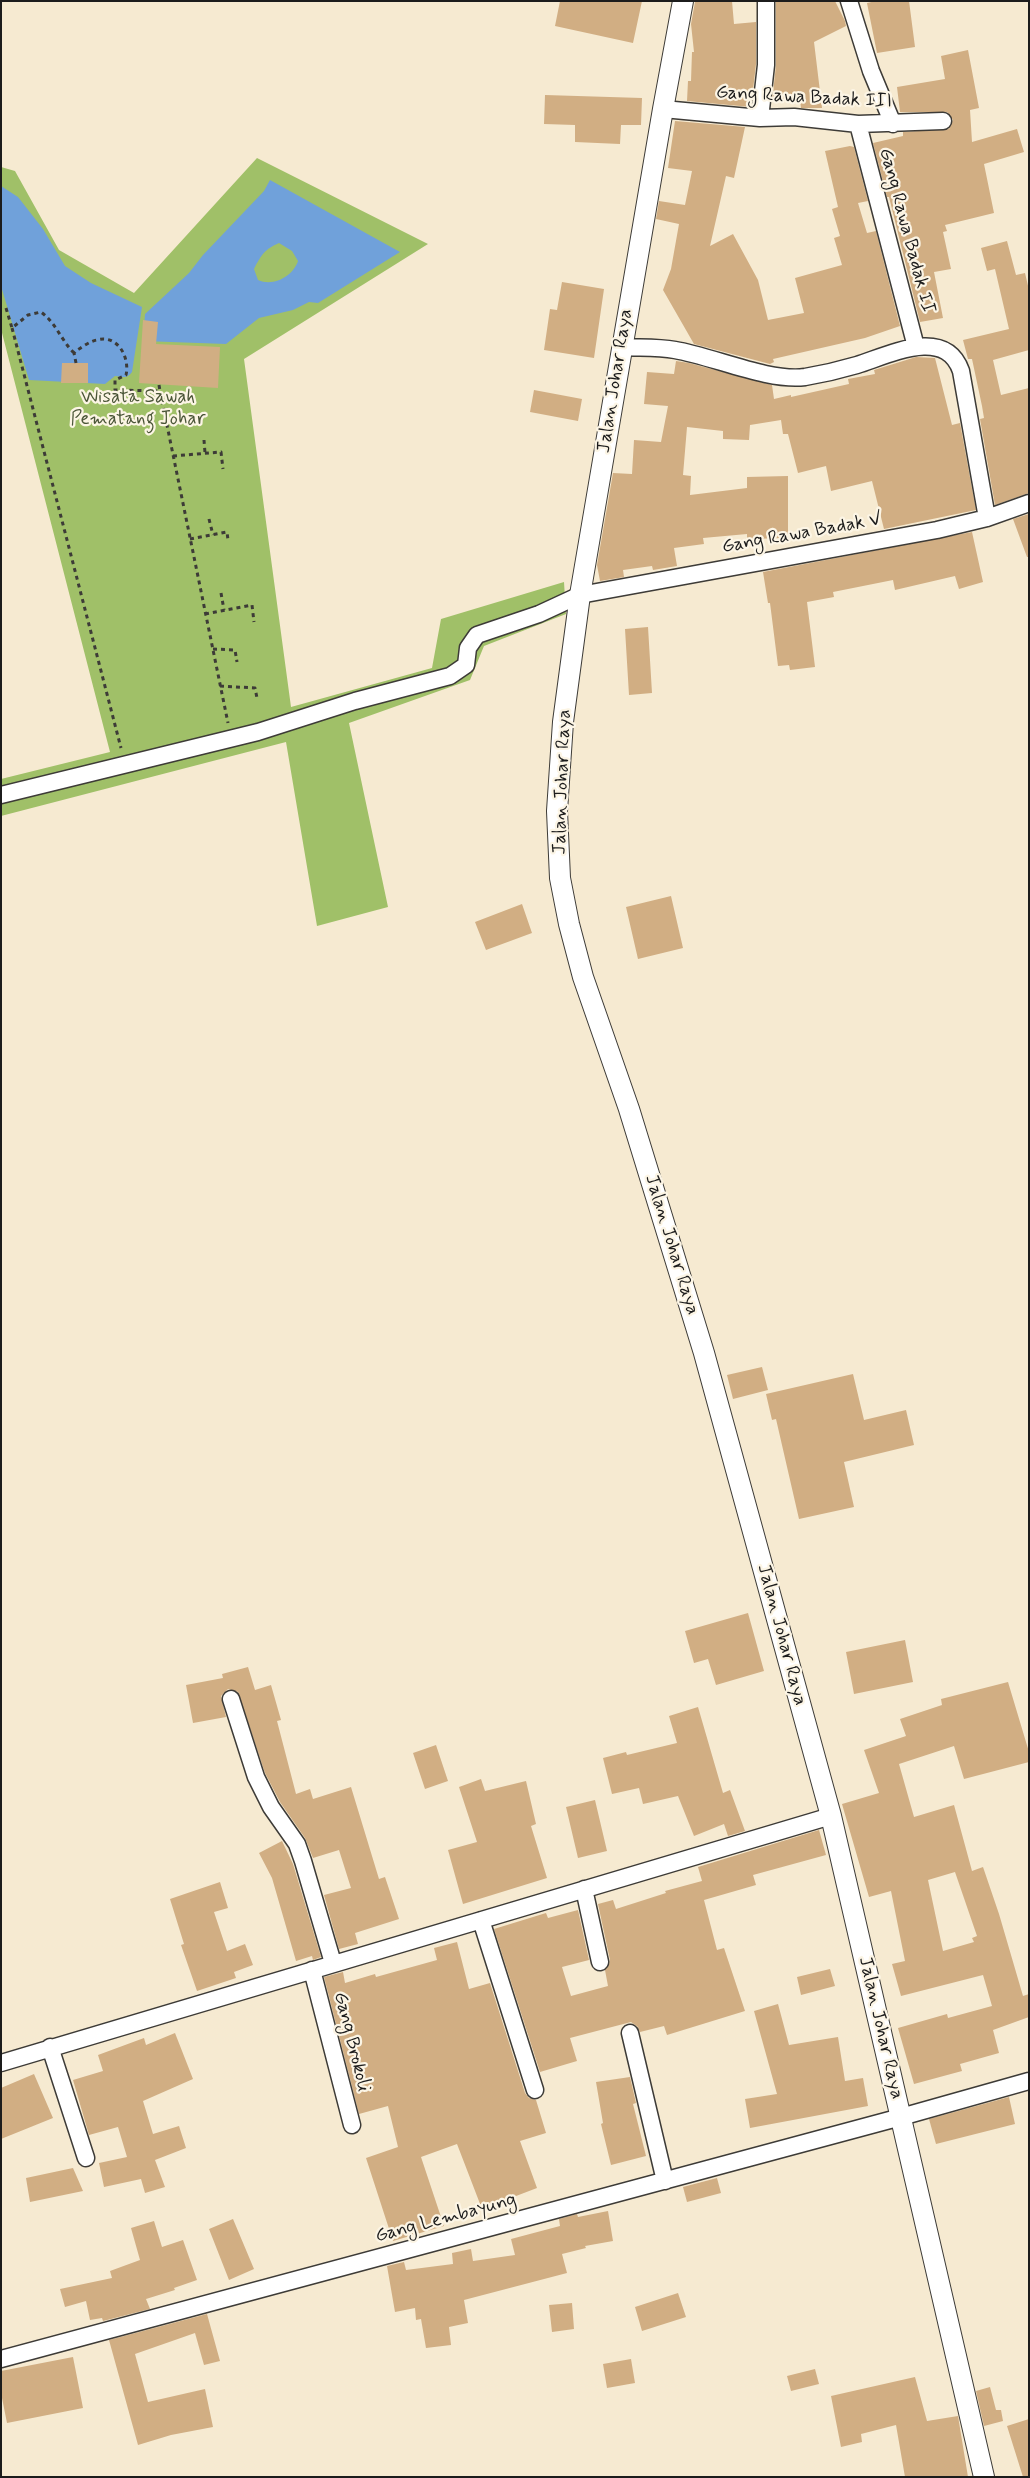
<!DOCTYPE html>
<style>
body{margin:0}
#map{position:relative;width:1030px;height:2478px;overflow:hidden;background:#f6ead1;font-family:Mynerve,sans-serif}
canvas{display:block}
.frame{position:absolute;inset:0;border:2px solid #1c1c1c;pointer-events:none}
</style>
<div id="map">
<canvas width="1030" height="2478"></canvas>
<div class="frame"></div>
</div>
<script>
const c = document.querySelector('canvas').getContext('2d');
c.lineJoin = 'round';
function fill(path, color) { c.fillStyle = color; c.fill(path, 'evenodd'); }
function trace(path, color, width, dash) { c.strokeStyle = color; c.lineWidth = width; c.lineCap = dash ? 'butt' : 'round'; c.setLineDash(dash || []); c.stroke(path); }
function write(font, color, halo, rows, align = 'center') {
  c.font = font + ' Mynerve,sans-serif'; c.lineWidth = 4.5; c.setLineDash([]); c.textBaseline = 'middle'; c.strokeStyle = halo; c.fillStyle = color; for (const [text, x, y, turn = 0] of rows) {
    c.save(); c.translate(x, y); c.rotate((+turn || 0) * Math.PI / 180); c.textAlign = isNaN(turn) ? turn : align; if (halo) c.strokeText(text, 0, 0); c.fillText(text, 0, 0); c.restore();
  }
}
const green = new Path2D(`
 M257,158L428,244L244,359L291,707L432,668L441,619L564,582L566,614L484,646L470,680L349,723L388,907L317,926L286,742L1,816V779L110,752L1,329V167L15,171L59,250L134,293Z`);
const water = new Path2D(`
 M270,180L400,252L318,303L309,302L293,310L259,318L226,344L143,341L145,314L189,273L203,255L264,191ZM279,243L292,251L298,261C293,276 274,287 258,280L254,269C261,255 265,249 279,243Z
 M1,186L18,197L43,229L65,266L91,283L142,307L132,372C127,379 123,377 115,376L105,384L29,380L1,286Z`);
const building = new Path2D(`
 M560,1H642L633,43L555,26Z
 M732,1L734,24L756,22V64L751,107L687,101L688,81H691L692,52H694L691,24L695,2Z
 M776,1H835L845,21L846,26L814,42L822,108H801L800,100L772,102L776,65Z
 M876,1H909L915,47L877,53L867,3Z
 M968,50L979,108L970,110L972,142L1017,129L1024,152L984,164L994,213L945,225L947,231L943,232L951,269L934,272L943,318L920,322L889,197H887L873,143L903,136V132L949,129L953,120L947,112H900L897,87L945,79L941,56Z
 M545,95L642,98L641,125H621L620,144L575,142V125L544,124Z
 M675,121L745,127L734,178L726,176L710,246L733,234L758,280L768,320L804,313L795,278L842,265L834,238L840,236L832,209L838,207L825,151L850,146L854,147L868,201L858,203L867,233L876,231L900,326L865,338L773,359L774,362L770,364L694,344L663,290L671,269L679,224L656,219L659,201L685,205L692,171L668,168Z
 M1007,241L1016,275L1025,273L1029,290V350L993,360L1001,395L1029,388V493L995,505L980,419L984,418L982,406L972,359H968L963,340L1009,329L995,269L987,271L981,248Z
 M562,282L604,289L594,358L544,350L550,309L557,310Z
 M143,320L158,322L156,344L220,347L218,388L139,383Z
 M916,357L935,358L952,425L960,423L976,510L884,529L872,481L831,491L826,466L798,473L788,434H783L781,420L750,425L749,440L723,439V431L687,427L683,475L691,476L690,495L747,488V477L788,476V538L747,539V534L703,538L704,544L674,548L677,566L653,570L652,566L623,570L624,577L600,581L597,565L613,473L632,474L634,440L661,442L668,406L644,404L647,372L674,374L676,361L689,363L772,385L774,399L791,395V397L849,384L848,379L875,374L874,370Z
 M62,363H88V383H61Z
 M534,390L582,399L578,421L530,412Z
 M1029,514V557H1027L1013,519Z
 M972,532L983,582L959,589L955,576L895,590L893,580L833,592L834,597L807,602L815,667L790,670L789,665L778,666L770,603H768L763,572Z
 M648,627L652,693L629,695L625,629Z
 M671,896L683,948L638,959L626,907Z
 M522,904L532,933L486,950L475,922Z
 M762,1367L768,1390L733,1399L727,1375Z
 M853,1374L864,1420L906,1410L914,1445L844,1462L854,1507L799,1519L776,1419L772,1420L766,1394Z
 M748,1613L764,1671L716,1685L708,1659L694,1663L685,1631Z
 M905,1640L913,1682L854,1694L846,1652Z
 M248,1667L255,1690L271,1685L281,1720L277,1721L296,1794L310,1789L313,1799L351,1787L379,1879L385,1877L399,1919L355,1933L358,1944L339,1949L324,1895L351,1888L339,1850L313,1858L305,1838L280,1802L265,1773L238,1692L228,1689L221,1696L226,1717L193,1723L186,1685L223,1678L222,1674Z
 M1008,1682L1029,1752V1762L964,1779L954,1746L899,1764L914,1817L954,1805L972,1871L983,1867L999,1914L1023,1996L1029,1994V2017L993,2030L999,2053L960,2064L962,2071L914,2084L898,2028L947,2014L948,2018L992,2006L983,1975L901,1996L892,1964L905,1961L891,1891L869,1897L842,1804L879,1793L864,1750L906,1736L900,1719L942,1705L941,1699ZM955,1872L977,1936L972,1938L974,1942L943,1951L928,1880Z
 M698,1707L723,1793L730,1790L745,1831L728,1836L724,1824L694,1836L678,1796L643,1804L639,1788L612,1794L603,1758L626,1752L627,1755L677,1743L669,1716Z
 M436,1745L448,1781L425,1789L413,1753Z
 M481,1779L485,1791L526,1781L536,1824L531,1826L547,1878L463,1904L448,1850L477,1842L459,1787Z
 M595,1800L607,1851L578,1858L566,1807Z
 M819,1830L826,1855L753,1875L756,1885L704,1900L717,1950L724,1948L745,2011L667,2035L664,2026L640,2032L638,2027L631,2022L570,2038L577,2061L540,2072L494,1929L546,1913L548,1918L578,1910L589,1960L562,1967L571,1996L608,1986L605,1970L609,1965L610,1960L598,1904L613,1900L616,1909L666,1893L665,1891L702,1881L698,1867Z
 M282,1841L293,1864L321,1957L313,1960L312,1956L296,1961L272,1878L259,1853Z
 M220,1882L228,1908L214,1912L227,1951L245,1944L253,1965L234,1972L236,1978L197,1991L181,1945L184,1944L170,1899Z
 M457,1942L469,1989L490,1983L525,2093L529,2098L536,2100L546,2133L520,2141L537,2188L482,2209L457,2144L421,2157L444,2226L393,2241L366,2158L398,2147L388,2106L359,2114L324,1977L343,1972L345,1983L375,1974L376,1977L437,1960L434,1948Z
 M830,1969L835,1986L801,1995L797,1977Z
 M778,2004L789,2045L838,2037L845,2081L863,2078L868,2106L750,2128L745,2099L777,2094L754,2011Z
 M175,2033L193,2079L143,2101L153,2134L179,2126L186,2148L155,2160L165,2187L145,2193L141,2179L104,2187L99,2163L127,2157L118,2127L89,2135L73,2080L103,2071L98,2055L144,2038L146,2045Z
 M34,2074L53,2118L1,2139V2088Z
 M630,2077L636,2103L633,2104L646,2156L611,2165L601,2124L603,2123L596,2082Z
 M1009,2097L1015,2124L936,2144L929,2119Z
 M73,2168L83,2191L30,2202L26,2178Z
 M717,2178L721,2193L687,2202L683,2187Z
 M608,2211L613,2241L585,2246L586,2248L562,2254L567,2273L464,2300L468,2323L449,2327L451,2345L426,2348L421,2319L416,2320L415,2308L395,2312L387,2266L404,2262L406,2270L453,2264L452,2253L471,2249L473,2261L515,2255L511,2239L560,2226L559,2219L577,2214L578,2217Z
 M233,2219L254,2269L229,2280L209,2229Z
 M154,2221L162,2247L183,2240L197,2280L174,2288L175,2290L146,2299L150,2309L103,2321L102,2318L90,2320L86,2301L65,2307L60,2289L112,2278L110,2271L140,2260L131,2228Z
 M678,2293L686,2317L642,2331L635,2307Z
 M572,2303L574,2329L552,2332L549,2305Z
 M207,2314L220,2361L204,2365L195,2333L135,2354L148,2402L205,2389L213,2427L171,2435L138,2445L109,2340Z
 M73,2357L83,2408L7,2423L1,2393V2371Z
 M631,2359L635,2383L607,2388L603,2364Z
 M815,2369L819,2384L791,2391L787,2376Z
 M915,2377L927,2421L958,2416L968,2477H905L896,2425L861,2434L862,2442L841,2447L831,2396Z
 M990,2387L996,2410H1001L1003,2421L984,2426L976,2391Z
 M1029,2419V2477H1023L1007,2426Z`);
const path = new Path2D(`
 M6,308L12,328L28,315L41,312C56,323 61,340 74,353
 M12,328L121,748
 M76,363L74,353L76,351C82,347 90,341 97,340C118,334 130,358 126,375L115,380V390L160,391L228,723
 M159,385L160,391
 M204,440L205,453
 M173,456L221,452L223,469
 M209,519L213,535
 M190,539L227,532L228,540
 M221,593L224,610
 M205,614L252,605L254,622
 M213,649L235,650L237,662
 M220,686L255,688L257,698`);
const minor = new Path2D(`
 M849,1L871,71L893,124
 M663,109L760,118L794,117L858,124L943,121
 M760,118L766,65V1
 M858,124L916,347
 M622,347C639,348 658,347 675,350C712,356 769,382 805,377C823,374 840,370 857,365C889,355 945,326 961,371L987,518
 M1,795L258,732L355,701L450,676L466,665L468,648L477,635L539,614L580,595L937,530L987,518L1029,503
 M231,1699L256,1777L271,1807L297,1844L303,1861L333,1963
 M584,1889L600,1962
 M481,1920L535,2090
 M312,1970L352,2125
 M630,2033L665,2181
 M50,2047L86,2158
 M1,2063L831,1816
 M1,2359L901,2117L1029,2081`);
const tertiary = new Path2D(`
 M683,1L663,109L580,595L563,722L557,811L560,878L569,924L583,977L629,1109L704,1353L831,1816L984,2477`);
const streetNames = [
 ["Gang Rawa Badak III",804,98,3],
 ["Gang Rawa Badak II",906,231,75],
 ["Jalan Johar Raya",616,381,-81],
 ["Gang Rawa Badak V",802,534,-10],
 ["Jalan Johar Raya",563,782,-88],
 ["Jalan Johar Raya",671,1245,73],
 ["Jalan Johar Raya",781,1635,75],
 ["Jalan Johar Raya",880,2028,77],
 ["Gang Brokoli",351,2042,76],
 ["Gang Lembayung",446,2219,-15]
];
const parkNames = [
 ["Wisata Sawah",138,398],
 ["Pematang Johar",138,420]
];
fill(green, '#a0c068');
fill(water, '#70a1da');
fill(building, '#d1ae83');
trace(minor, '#3d3b37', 19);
trace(tertiary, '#3d3b37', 22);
trace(path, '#3d3b37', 3, [4, 4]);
trace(minor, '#fff', 16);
trace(tertiary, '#fff', 20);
write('19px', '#1c1c1c', '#fcf5e5', streetNames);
write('19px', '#4a5537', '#fcf5e5', parkNames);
</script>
